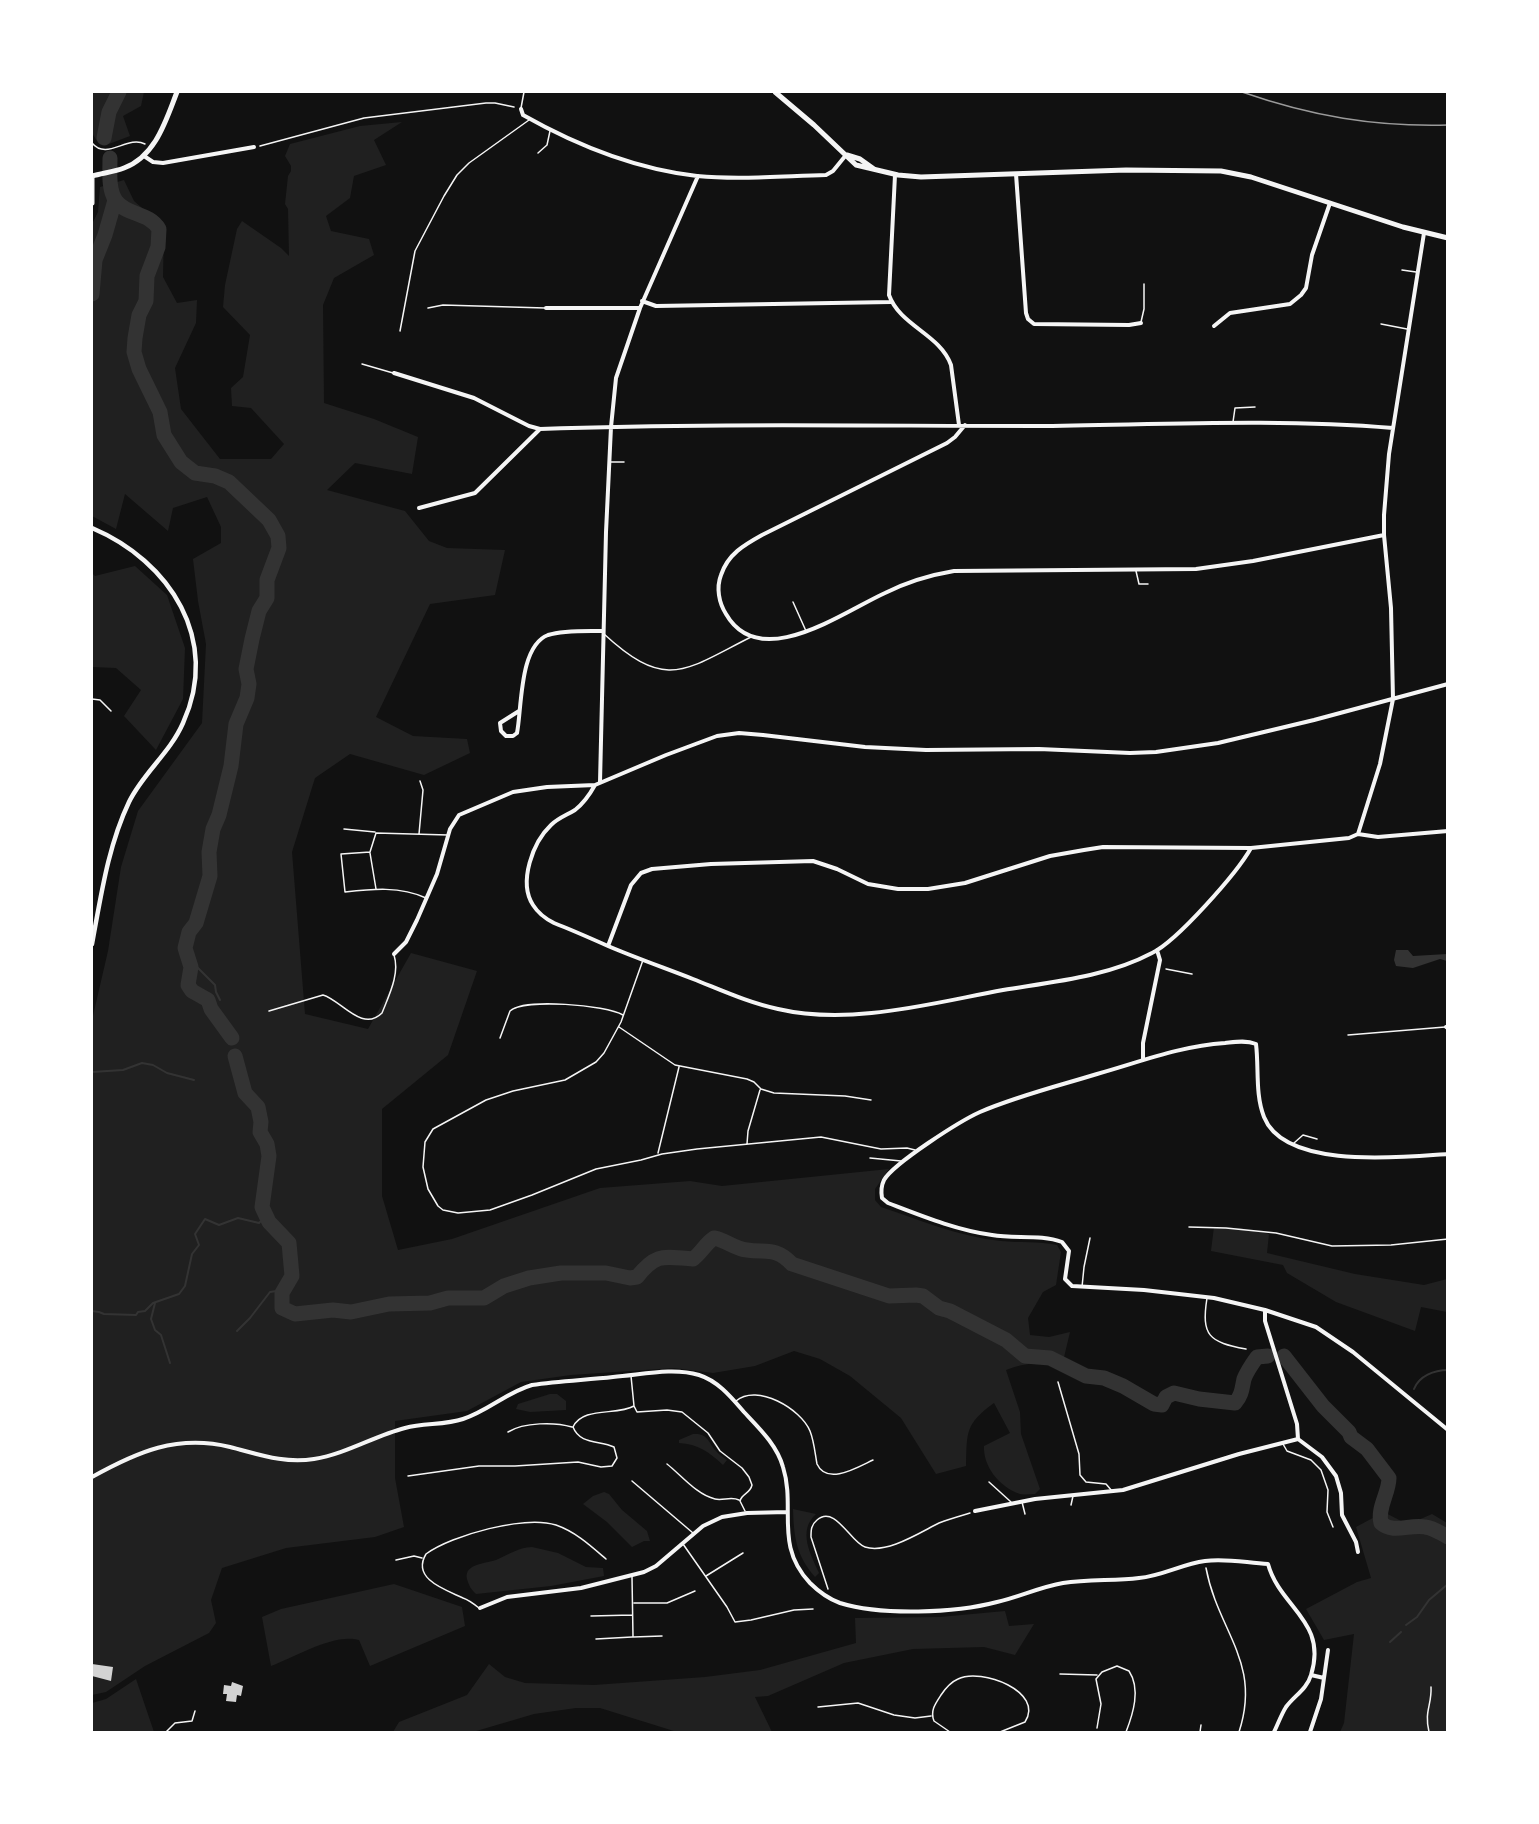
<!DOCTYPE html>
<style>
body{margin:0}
#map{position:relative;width:1539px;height:1824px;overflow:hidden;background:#111;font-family:"PT Sans",sans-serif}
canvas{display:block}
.frame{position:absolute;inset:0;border:93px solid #fff;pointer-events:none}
</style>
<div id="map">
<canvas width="1539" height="1824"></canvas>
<div class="frame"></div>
</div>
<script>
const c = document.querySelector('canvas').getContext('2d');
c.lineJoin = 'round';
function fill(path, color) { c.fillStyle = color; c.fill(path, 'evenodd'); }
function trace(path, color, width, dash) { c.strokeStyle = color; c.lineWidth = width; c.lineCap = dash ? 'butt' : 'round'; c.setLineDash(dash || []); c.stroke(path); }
const green = new Path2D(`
 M92,92H144L141,106L123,116L130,136L109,144L97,141L92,133Z
 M402,122L374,140L386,165L354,176L350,198L326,216L331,231L369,239L374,255L334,278L323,305L324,403L374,419L418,437L412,474L355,463L327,490L405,511L429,541L447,548L505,550L495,595L430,604L376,717L413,736L467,739L470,753L424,775L350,754L315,778L292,852L305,1014L368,1029L411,953L477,971L448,1055L382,1109V1196L398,1250L452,1239L600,1188L690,1181L722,1186L889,1169L875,1189V1200L881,1207C920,1220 960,1237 1001,1241C1020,1243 1038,1241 1057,1245L1061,1252L1056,1285L1043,1292L1028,1318L1030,1335L1049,1337L1070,1332L1061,1370C1042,1360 1025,1363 1006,1370L1020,1412L1021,1434L1040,1489L1035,1494C1030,1494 1024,1495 1020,1494C999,1487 983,1466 984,1446L1010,1433L994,1403C965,1424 967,1432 966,1466L936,1474L901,1418L850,1376L820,1359L794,1351L755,1366L713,1373L674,1368L571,1375L521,1382L467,1411L395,1421V1478L404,1527L375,1537L286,1548L222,1568L211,1600L216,1623L209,1633L145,1666L106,1692L92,1695V1020L108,951L121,867L138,811L202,723L206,644L198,601L193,559L221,543V527L207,497L173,508L168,531L125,494L116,529L92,516V224L98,212L100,187L124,180L134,201L164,227L163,277L177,303L197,300L196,323L175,368L181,409L220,459H271L284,444L251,408L232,406L231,388L243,377L250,335L223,307L225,285L237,229L242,221L281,248L289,256L288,209L285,204L288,176L291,171V166L285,156L290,144L360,126Z
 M135,566L167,595L185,648L183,699L156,750L124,716L141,690L116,668L92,667V573L95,576Z
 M1214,1227L1241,1228L1269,1234L1267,1253L1355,1274L1424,1285L1447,1279V1312L1421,1307L1415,1331L1336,1302L1287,1273L1283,1265L1211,1251Z
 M550,1394H557L566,1401V1410L530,1412L516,1409L518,1404Z
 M693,1434C707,1433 708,1441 715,1450C718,1454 723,1457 727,1460L723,1465C709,1452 698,1444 679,1443V1440Z
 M604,1492L609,1494L622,1510L647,1531L650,1541H644L632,1547L607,1522L583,1504L593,1496Z
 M793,1509L816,1514C797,1531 811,1555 819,1573L815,1577C796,1555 794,1538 793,1509Z
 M1384,1512C1409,1525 1404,1526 1432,1514L1447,1523V1732H1340L1344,1723L1354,1634L1324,1640L1306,1609L1357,1582L1371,1578L1356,1527Z
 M532,1547L558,1553L586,1567L603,1568L604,1576L551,1586L476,1594C472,1590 470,1588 468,1582C461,1564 484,1564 496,1560C510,1554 517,1548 532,1547Z
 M394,1584L462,1607L465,1626L370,1666L359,1640C334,1633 295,1657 271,1666L262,1617L281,1609Z
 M1005,1611L1009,1626L1034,1624L1015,1655L984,1647L913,1649L844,1663L768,1696L755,1697L772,1732H677L600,1708H576L534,1714L473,1732H393L399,1722L467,1695L489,1664L505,1677L525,1683L594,1685L705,1677L760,1670L856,1643L855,1618L940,1617Z
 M136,1679L154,1732H92V1703L106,1699Z`);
const water = new Path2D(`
 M1396,950H1408L1413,956L1447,954V961L1440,959L1413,968L1396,966L1394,960Z`);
const stream = new Path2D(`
 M190,960L215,985L216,992L220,1000
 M92,1072L123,1070L142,1063L153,1065L167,1073L194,1080
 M155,1303L151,1319L155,1330L161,1335L170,1363
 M92,1311L99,1312L104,1314L136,1315L138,1312L145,1311L153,1303L179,1294L185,1286L192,1254L199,1245L195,1234L205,1219L219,1225L238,1218L259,1223L266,1216
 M237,1331L250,1318L270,1292L283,1290
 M1414,1389C1419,1376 1434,1370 1448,1370
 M1406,1625L1417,1617L1429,1600L1448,1584
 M1390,1642L1401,1632`);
const river = new Path2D(`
 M104,138L109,112L119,92
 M110,158C110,171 108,190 116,201C127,216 149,212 159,229L158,247L147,276L146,301L139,315L135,338L134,352L139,369L160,412L164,435L181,462L195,473L215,476L229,482L269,520L278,536L279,548L267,580V598L259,611L252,639L246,669L249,684L247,698L236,724L231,766L219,815L213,829L209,852L210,876L196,923L189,932L185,948L191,967L188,985L192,991L208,1000L211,1009L232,1038
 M92,294L95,260L105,235L115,200
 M235,1056L245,1093L258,1107L261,1122L260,1132L267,1144L269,1156L262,1207L269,1222L289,1243L292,1276L282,1293V1308L295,1314L333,1310L351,1312L389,1304L430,1303L448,1298H484L504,1286L529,1278L561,1273H606L630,1278L637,1277C657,1252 664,1257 693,1259C702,1252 705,1244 714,1238C726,1240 735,1249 747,1250C767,1253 776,1247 792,1264L889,1296L916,1295L923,1296L939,1308L950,1311L1006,1340L1025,1356L1050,1358L1086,1376L1104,1378L1123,1386L1154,1404L1162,1405L1166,1397L1174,1393L1199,1399L1235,1403C1242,1395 1242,1388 1244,1379C1247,1371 1252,1364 1257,1357L1268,1356
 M1284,1356L1323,1406L1349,1432L1351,1437L1367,1449L1389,1478C1389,1493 1377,1508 1381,1523C1393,1534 1410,1524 1425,1527C1434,1528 1440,1533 1448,1537`);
const building = new Path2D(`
 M92,1664L113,1667L111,1681L92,1676Z
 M232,1682L243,1686L241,1696L237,1695L236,1702L226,1701L227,1694H223L224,1685L231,1686Z`);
const path = new Path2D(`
 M92,143C107,161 127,135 145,144
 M260,146L364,118L486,103H495L514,107
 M1166,969L1192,974
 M1206,1568C1218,1632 1262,1662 1239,1732
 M828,1589L811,1537C811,1530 811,1525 817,1520C835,1504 851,1543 865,1547C887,1554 919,1533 939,1523C949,1519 960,1516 970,1513
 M1429,1732C1424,1711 1432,1705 1431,1687`);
const service = new Path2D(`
 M521,108L524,92
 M538,153L547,145L550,131
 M1402,270L1416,272
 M428,308L443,305L545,308
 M1141,322L1144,309V284
 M1381,324L1407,329
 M400,331L415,251L444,196L457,175L469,163L529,120
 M362,364L393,373
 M1233,422L1235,408L1255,407
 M610,462H624
 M1136,571L1139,584H1148
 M793,602L806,631
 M604,634C667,692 685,670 751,637
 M92,699L100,700L111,711
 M344,829L375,832
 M419,834L423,790L420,781
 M370,853L376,889
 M426,898C400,886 372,889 345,892L341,854L370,852L376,833L448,835
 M643,960L621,1022L604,1053L596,1062L565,1080L513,1091L486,1100L433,1129L425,1142L423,1167L428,1189L438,1206L443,1210L458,1213L490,1210L532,1195L596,1169L641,1160L662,1154L697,1149L821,1137L881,1149L907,1148L915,1150
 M269,1011L323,995C341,1000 362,1033 382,1013C389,995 400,974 394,955
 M619,1027L675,1065L747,1079L754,1082L761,1089L774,1093L845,1096L871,1100
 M1348,1035L1445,1027
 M500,1038L510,1011C524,998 606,1005 623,1015
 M1294,1143L1303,1135L1317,1139
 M747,1144L748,1131L760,1090
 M658,1153L679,1067
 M870,1158L901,1161
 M1189,1227L1226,1228L1276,1233L1332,1246L1391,1245L1448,1239
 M1082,1287L1084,1267L1090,1238
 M1207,1298C1201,1336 1209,1342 1246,1349
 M631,1376L634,1406L637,1412L667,1410L682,1412L708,1433L720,1451L742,1468L749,1477L752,1485C750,1494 742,1493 740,1501L745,1511
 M1058,1382L1079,1454L1080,1475L1086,1482L1106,1484L1112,1491
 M736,1401C757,1383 801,1409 810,1431C814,1441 815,1453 817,1464C827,1486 858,1467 873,1460
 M508,1432C524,1422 555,1422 572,1427
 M1283,1444L1287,1451L1311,1460L1321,1470L1328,1490L1327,1512L1333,1527
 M667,1464C681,1475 697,1495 715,1499C723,1501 731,1496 739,1500
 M408,1476L479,1466H515L578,1462L601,1467L612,1466L617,1458L614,1447C600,1440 580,1445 573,1427C583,1406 617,1416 634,1406
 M632,1481L693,1533
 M989,1482L1011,1502
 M1022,1502L1025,1514
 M1071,1505L1073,1496
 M683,1544L727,1607L735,1622L751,1620L794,1610L813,1609
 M396,1560L414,1556L422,1558
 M706,1576L743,1553
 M632,1577L633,1637L662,1636
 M634,1603H667L695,1591
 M479,1608C474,1604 469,1600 463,1598C446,1590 411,1579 426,1554C452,1535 525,1515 556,1525C576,1532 591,1546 606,1559
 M591,1616L632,1615
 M596,1639L632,1637
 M1060,1674L1097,1675
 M818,1707L858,1703L894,1715L915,1718L931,1716
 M1097,1728L1101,1704L1096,1679L1102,1672L1117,1666L1129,1671C1141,1689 1133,1714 1126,1732
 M166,1732L175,1723L192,1721L195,1711
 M950,1732L934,1721C930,1711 935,1704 941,1695C945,1689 951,1682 958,1679C981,1667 1045,1692 1025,1722L1000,1732
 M1200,1732L1201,1725`);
const minor = new Path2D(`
 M521,109L523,115C576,145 636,169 697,176C739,180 784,176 826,175L833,171L846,155
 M144,156L153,162L163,163L254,147
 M1016,174L1026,313L1028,319L1034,324L1129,325L1141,323
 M895,175L889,295C900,326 940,334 951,365L959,425
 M642,301L656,306L891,302
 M546,308H640
 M1214,326L1230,313L1290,304L1301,295L1306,288L1312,255L1330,203
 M394,373L474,398L529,426L540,429C705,423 870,426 1035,426C1154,425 1274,418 1393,428
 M965,425L955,437L947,443L762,535C744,545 728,554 721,575C716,588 719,603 726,614C760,673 843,612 885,593C907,582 930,575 954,571L1196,569L1253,561L1384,535
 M419,508L475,493L540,429
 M519,711L500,723L501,731L506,736H513L517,733C522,708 519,646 548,635C564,630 586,631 603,631
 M600,782L606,532L611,427L616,378L640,308L698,176
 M595,785C590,794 584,803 575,810C567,815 558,818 551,825C533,842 518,882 533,905C538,913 546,919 554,923C572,930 590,938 608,946C636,958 665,968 693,979C721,990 749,1003 778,1009C851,1026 932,1003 1003,990C1052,982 1107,977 1152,953C1177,941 1237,873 1251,848
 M1358,834L1380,764L1393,699L1391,608L1384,535V515L1389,454L1424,233
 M608,946L631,885L641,873L652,869L711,864L813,861L837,869L868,884L898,889H928L965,883L1050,856L1084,850L1103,847L1251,848L1349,838L1358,834L1378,837L1448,831
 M394,954L406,942L417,920L437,874L450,829L459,815L513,792L547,787L595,785L666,755L717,736L739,733L763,735L865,747L926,750L1039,749L1130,753L1156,752L1218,743L1314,720L1448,684
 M1446,1027L1448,1028
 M1143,1059V1043L1160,960L1157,950
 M1448,1154C1402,1157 1285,1170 1264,1117C1255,1094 1259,1068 1256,1044C1246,1040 1235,1042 1225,1043C1180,1046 1140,1062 1097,1074C1058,1086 1017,1096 980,1112C960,1121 894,1163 884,1180C881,1186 881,1192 882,1198L888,1203C922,1216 956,1230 992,1235C1014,1239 1041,1234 1062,1242L1069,1251L1065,1279L1072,1286L1144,1290L1214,1298L1265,1310L1316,1327L1353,1352L1448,1430
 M1265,1310V1321L1297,1424L1298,1439L1322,1457L1336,1476L1341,1493L1342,1515L1356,1542L1358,1552
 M92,1477C137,1452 177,1434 230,1447C258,1454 284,1464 314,1459C346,1454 374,1436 405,1428C424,1423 445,1425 463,1419C488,1411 507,1392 532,1385C559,1381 586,1380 613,1377C641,1375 672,1367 699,1375C718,1381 731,1397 744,1412C759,1428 777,1445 783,1467C796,1508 774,1545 810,1583C818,1591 829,1599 840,1603C882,1616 955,1613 997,1602C1019,1597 1040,1587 1063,1583C1088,1579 1114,1581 1139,1578C1162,1576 1182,1564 1205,1561C1226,1558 1247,1563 1268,1564C1280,1608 1328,1621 1311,1675C1307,1689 1294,1696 1286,1707C1281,1715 1278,1724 1274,1732
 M975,1511L1035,1499L1123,1490L1239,1454L1298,1439
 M480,1608L507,1597L581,1588L644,1572L656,1566L703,1526L722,1517L747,1513L787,1512
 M1311,1675L1324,1678
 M1310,1732L1321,1699L1328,1650`);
const tertiary = new Path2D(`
 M92,528C170,561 221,640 183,723C170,753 143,773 129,802C108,846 101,896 92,944`);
const secondary = new Path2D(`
 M775,92L814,125L856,165L898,175L921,177L1126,170L1221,171L1251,177L1403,227L1448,238
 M847,155L860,159L874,169
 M92,176C102,173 114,172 124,168C156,156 166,120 177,92`);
const primary = new Path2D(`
 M92,178V203`);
const tram = new Path2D(`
 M1242,92C1311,116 1374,127 1448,125`);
fill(green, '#202020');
fill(water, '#333');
trace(stream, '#333', 2);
trace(river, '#333', 15);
fill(building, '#d3d3d3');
trace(path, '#f5f5f5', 1.5);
trace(service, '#f5f5f5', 1.5);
trace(minor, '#f5f5f5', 4);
trace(tertiary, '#f5f5f5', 4.5);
trace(secondary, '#f5f5f5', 5);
trace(primary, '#f5f5f5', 5);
trace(tram, '#9a9a9a', 1.5);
</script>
